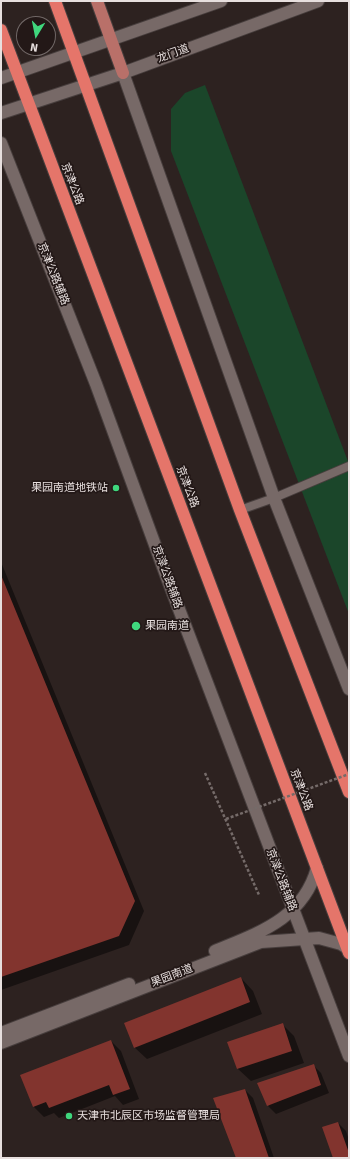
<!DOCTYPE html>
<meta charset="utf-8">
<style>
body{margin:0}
#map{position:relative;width:350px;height:1159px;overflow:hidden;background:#2d2220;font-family:Signika,sans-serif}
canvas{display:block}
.frame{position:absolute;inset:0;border:2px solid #e7dfde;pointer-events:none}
.north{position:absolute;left:16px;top:16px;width:40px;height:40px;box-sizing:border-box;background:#231817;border:1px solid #716867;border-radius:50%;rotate:190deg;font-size:11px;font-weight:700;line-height:16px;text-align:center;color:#e7dfde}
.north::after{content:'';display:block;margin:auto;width:14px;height:18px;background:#3fd77d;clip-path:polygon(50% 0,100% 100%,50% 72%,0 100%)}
</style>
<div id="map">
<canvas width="350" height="1159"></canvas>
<div class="frame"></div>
<div class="north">N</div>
</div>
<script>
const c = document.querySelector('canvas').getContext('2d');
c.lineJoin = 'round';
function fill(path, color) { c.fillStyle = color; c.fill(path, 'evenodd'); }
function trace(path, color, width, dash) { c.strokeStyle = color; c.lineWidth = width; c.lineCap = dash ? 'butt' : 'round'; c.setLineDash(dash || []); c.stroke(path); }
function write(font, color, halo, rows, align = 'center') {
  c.font = font + ' Signika,"Noto Sans SC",sans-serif'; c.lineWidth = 3.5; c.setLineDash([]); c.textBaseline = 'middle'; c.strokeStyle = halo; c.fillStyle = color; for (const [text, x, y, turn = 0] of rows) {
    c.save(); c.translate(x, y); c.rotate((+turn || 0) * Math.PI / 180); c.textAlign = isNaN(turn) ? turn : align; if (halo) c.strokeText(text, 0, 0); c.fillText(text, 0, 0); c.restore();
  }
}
const green = new Path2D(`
 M205,85L349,464V614L171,151V109L185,93Z`);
const shadow = new Path2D(`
 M1,562L144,911L129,945L1,990Z
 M241,978L253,991L262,1014L147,1059L134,1047Z
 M282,1024L294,1036L304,1063L251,1081L238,1069L228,1043Z
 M111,1041L121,1051L139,1099L123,1105L115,1096L59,1118L54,1113L44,1117L34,1107L22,1075Z
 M313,1065L321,1073L329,1093L276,1114L268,1106Z
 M245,1090L253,1098L274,1158H238Z
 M338,1123L346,1131L349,1140V1158H334Z`);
const building = new Path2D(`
 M1,575L135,901L119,936L1,977Z
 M241,977L250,1002L134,1048L124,1023Z
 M283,1023L292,1051L237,1069L227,1042Z
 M111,1040L130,1089L113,1095L109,1085L49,1108L46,1102L33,1107L20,1075Z
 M314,1064L321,1085L267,1106L257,1083Z
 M245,1089L269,1158H236L213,1098Z
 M338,1122L349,1153V1158H333L322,1127Z`);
const path = new Path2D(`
 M205,773L259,895`);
const lane = new Path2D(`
 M240,510L274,498L349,466`);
const street = new Path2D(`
 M215,951C258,933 303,919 317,868
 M1,1033L129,984
 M1,1043L261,942L319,938L341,944L347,948`);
const secondary = new Path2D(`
 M123,73L274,498L349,689
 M1,78L221,1
 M1,113L123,73L318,1
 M1,143L96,384L166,575L349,1056`);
const primary = new Path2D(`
 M97,1L123,73`);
const highway = new Path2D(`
 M55,1L240,510L349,792
 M1,30L349,953`);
const pathBridge = new Path2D(`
 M226,819L349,774`);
const markers = [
 [116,488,4,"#3fd77d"],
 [136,626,5,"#3fd77d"],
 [69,1116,4,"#3fd77d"]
];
const streetNames = [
 ["龙门道",173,54,-20],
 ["京津公路",72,184,69],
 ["京津公路辅路",53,274,68],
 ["京津公路",187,487,69],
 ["京津公路辅路",167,577,70],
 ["京津公路",301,790,69],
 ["京津公路辅路",281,880,69],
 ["果园南道",172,976,-21]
];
const poiNames = [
 ["果园南道地铁站",108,488,"right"],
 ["果园南道",145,626],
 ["天津市北辰区市场监督管理局",77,1116]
];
fill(green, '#1b462a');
fill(shadow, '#0007');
fill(building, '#82342e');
trace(lane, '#473e3d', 10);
trace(street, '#473e3d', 14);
trace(secondary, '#473e3d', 14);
trace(primary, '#473e3d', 14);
trace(highway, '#473e3d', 14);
trace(path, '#756b69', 2.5, [3, 2]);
trace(lane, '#776967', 8);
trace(street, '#776967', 12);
trace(secondary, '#776967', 12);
trace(primary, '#b97069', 12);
trace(highway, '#e5756a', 12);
trace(pathBridge, '#756b69', 2.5, [3, 2]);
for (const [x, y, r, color] of markers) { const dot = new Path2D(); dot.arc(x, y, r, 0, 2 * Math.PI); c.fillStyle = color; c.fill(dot); trace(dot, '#231817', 1.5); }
write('11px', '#e7dfde', '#231817', streetNames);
write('11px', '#e7dfde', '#231817', poiNames, 'left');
</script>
